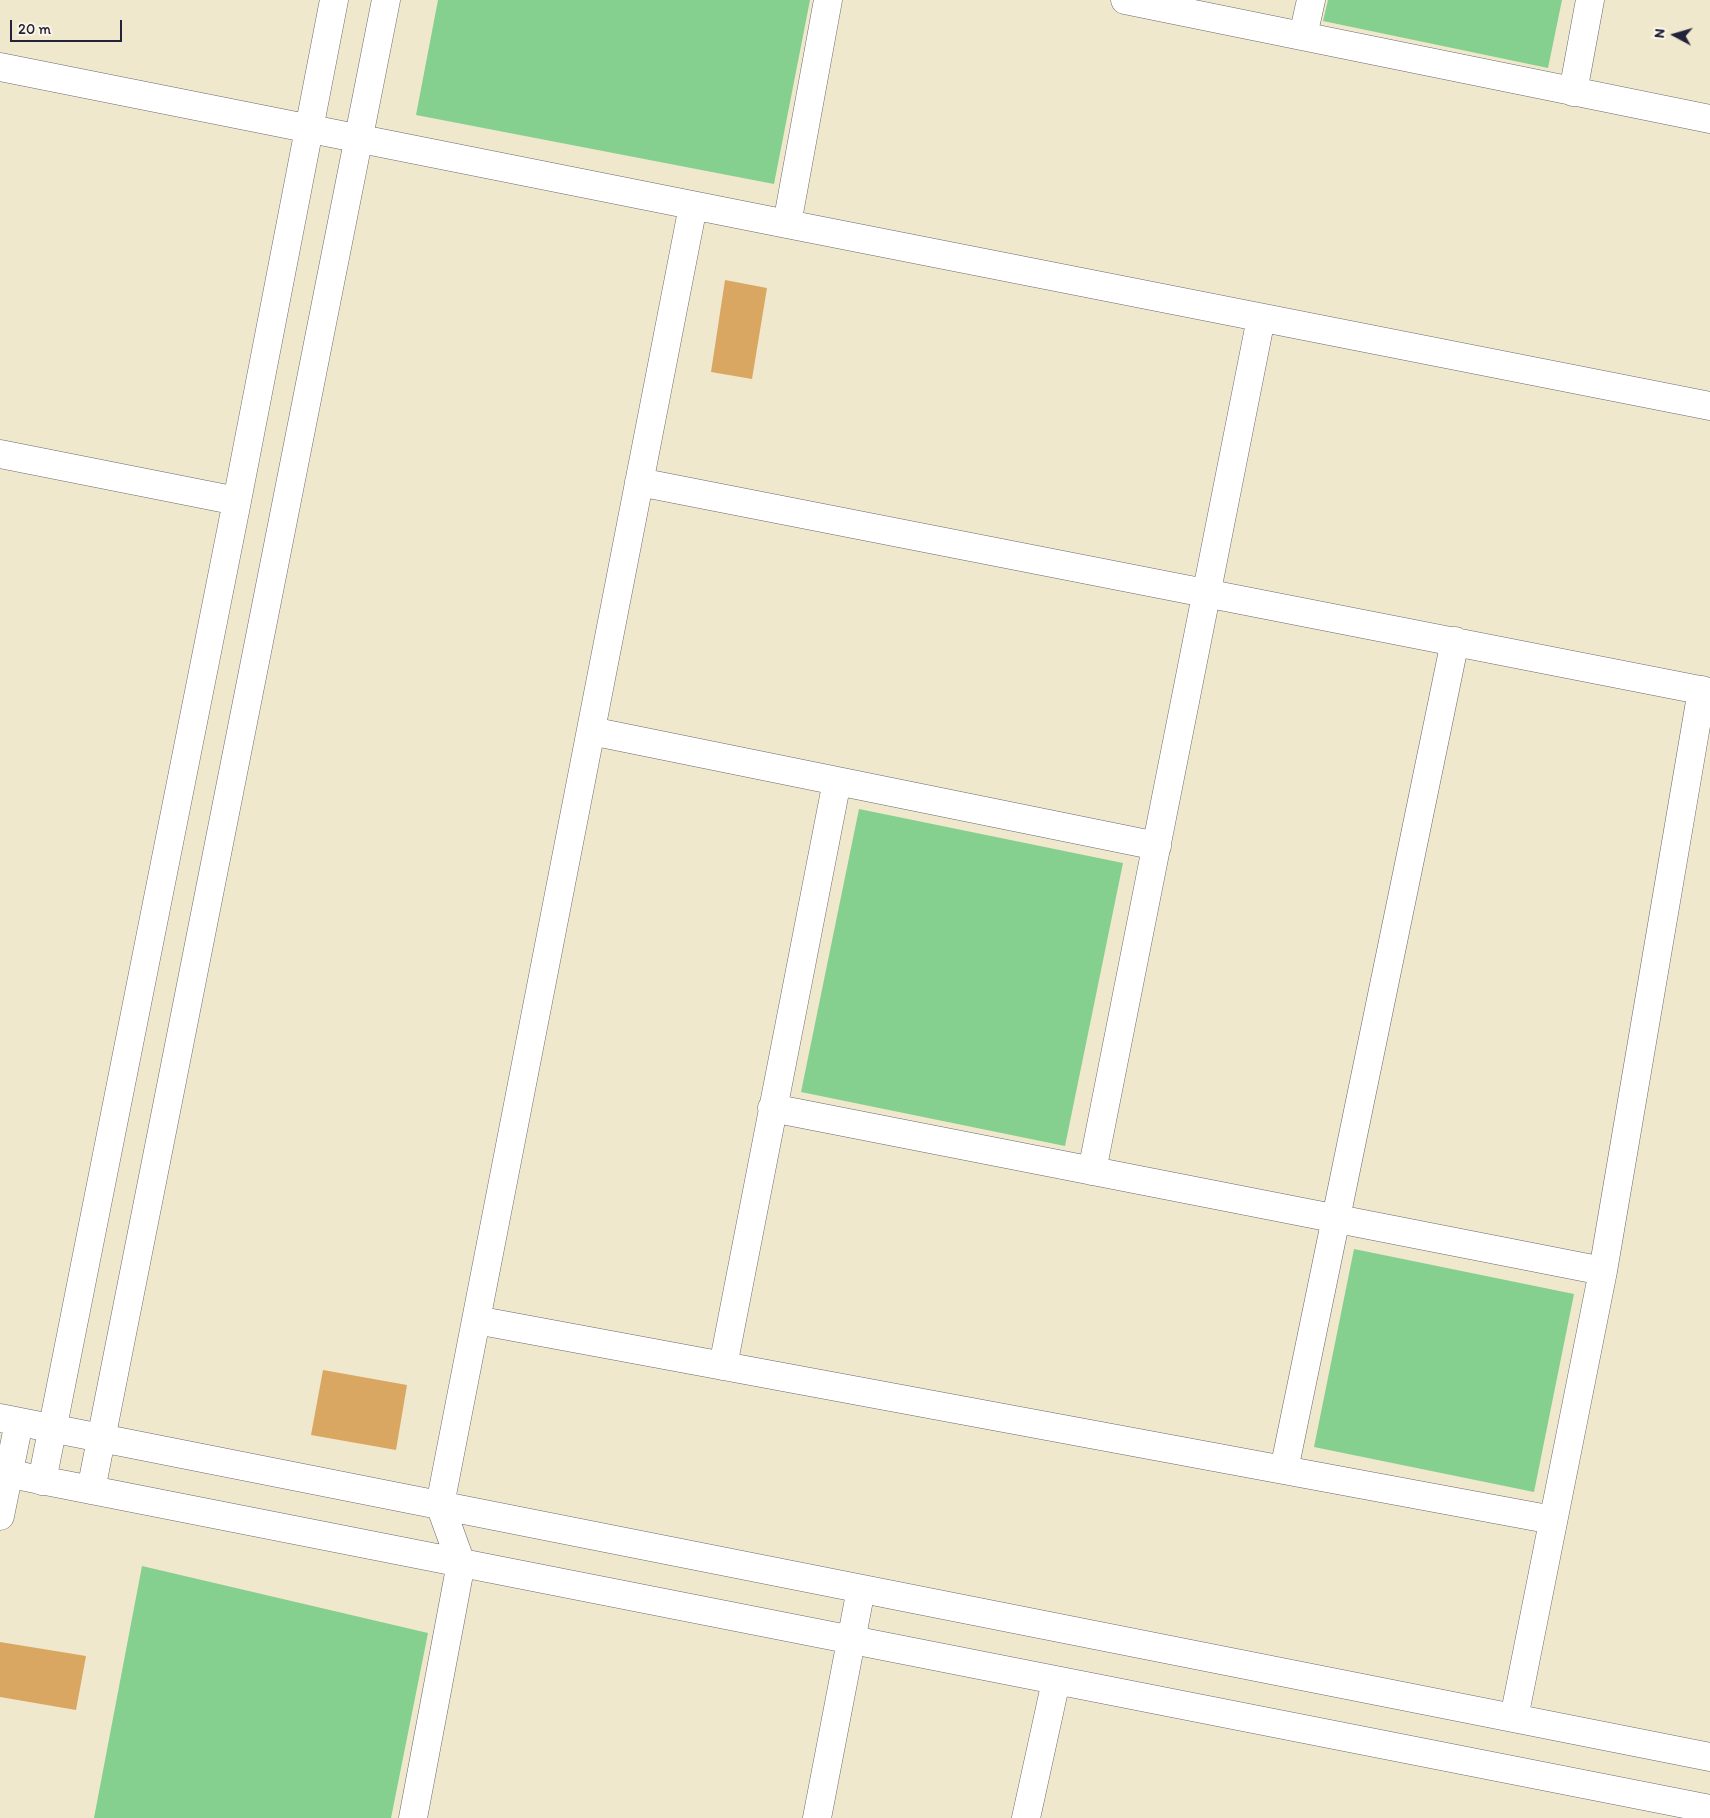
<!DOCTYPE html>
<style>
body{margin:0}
#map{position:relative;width:1710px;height:1818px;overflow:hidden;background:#efe8cc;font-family:Itim,sans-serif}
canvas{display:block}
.north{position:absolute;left:1650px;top:10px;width:50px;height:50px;-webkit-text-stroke:4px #fcf5e5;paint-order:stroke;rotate:276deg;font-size:14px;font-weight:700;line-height:20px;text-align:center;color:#22223b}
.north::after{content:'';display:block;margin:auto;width:18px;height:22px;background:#22223b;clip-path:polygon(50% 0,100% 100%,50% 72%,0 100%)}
.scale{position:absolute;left:10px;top:20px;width:112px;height:22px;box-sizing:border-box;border:2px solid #22223b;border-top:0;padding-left:6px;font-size:15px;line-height:18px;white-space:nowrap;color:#22223b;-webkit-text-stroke:4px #fcf5e5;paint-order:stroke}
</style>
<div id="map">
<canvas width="1710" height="1818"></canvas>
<div class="north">N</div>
<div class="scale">20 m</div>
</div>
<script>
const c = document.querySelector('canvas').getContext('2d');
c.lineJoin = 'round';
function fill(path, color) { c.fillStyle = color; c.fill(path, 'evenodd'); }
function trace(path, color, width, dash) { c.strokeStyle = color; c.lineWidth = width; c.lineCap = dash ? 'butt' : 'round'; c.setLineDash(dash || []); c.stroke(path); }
const green = new Path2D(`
 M438,0H810L774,184L416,115Z
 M1328,0H1562L1548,68L1323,21Z
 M859,809L1123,863L1065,1146L801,1092Z
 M1354,1249L1574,1294L1534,1492L1314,1447Z
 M142,1566L428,1633L391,1818H94Z`);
const building = new Path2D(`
 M725,280L767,288L752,379L711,372Z
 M323,1370L407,1385L396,1450L311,1435Z
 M0,1642L86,1656L76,1710L0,1697Z`);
const minor = new Path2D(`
 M1125,0L1710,119
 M1303,36L1311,0
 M0,67L787,224L1710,406
 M1573,92L1590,0
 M787,224L828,0
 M0,454L237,501
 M639,482L1710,692
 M591,731L1157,846
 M772,1108L1603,1271
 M1092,1171L1261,318
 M476,1320L1553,1520
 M723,1366L837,781
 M0,1418L1710,1757
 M1284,1470L1455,641
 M0,1472L1710,1809
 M42,1481L237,501L334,0
 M91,1490L386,0
 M0,1516L19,1422
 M1514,1718L1603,1271L1702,690
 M413,1818L461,1563L440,1505L693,206
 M817,1818L861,1589
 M1026,1818L1056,1681`);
fill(green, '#85d08e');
fill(building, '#daa762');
trace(minor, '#6a676e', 29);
trace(minor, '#fff', 28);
</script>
